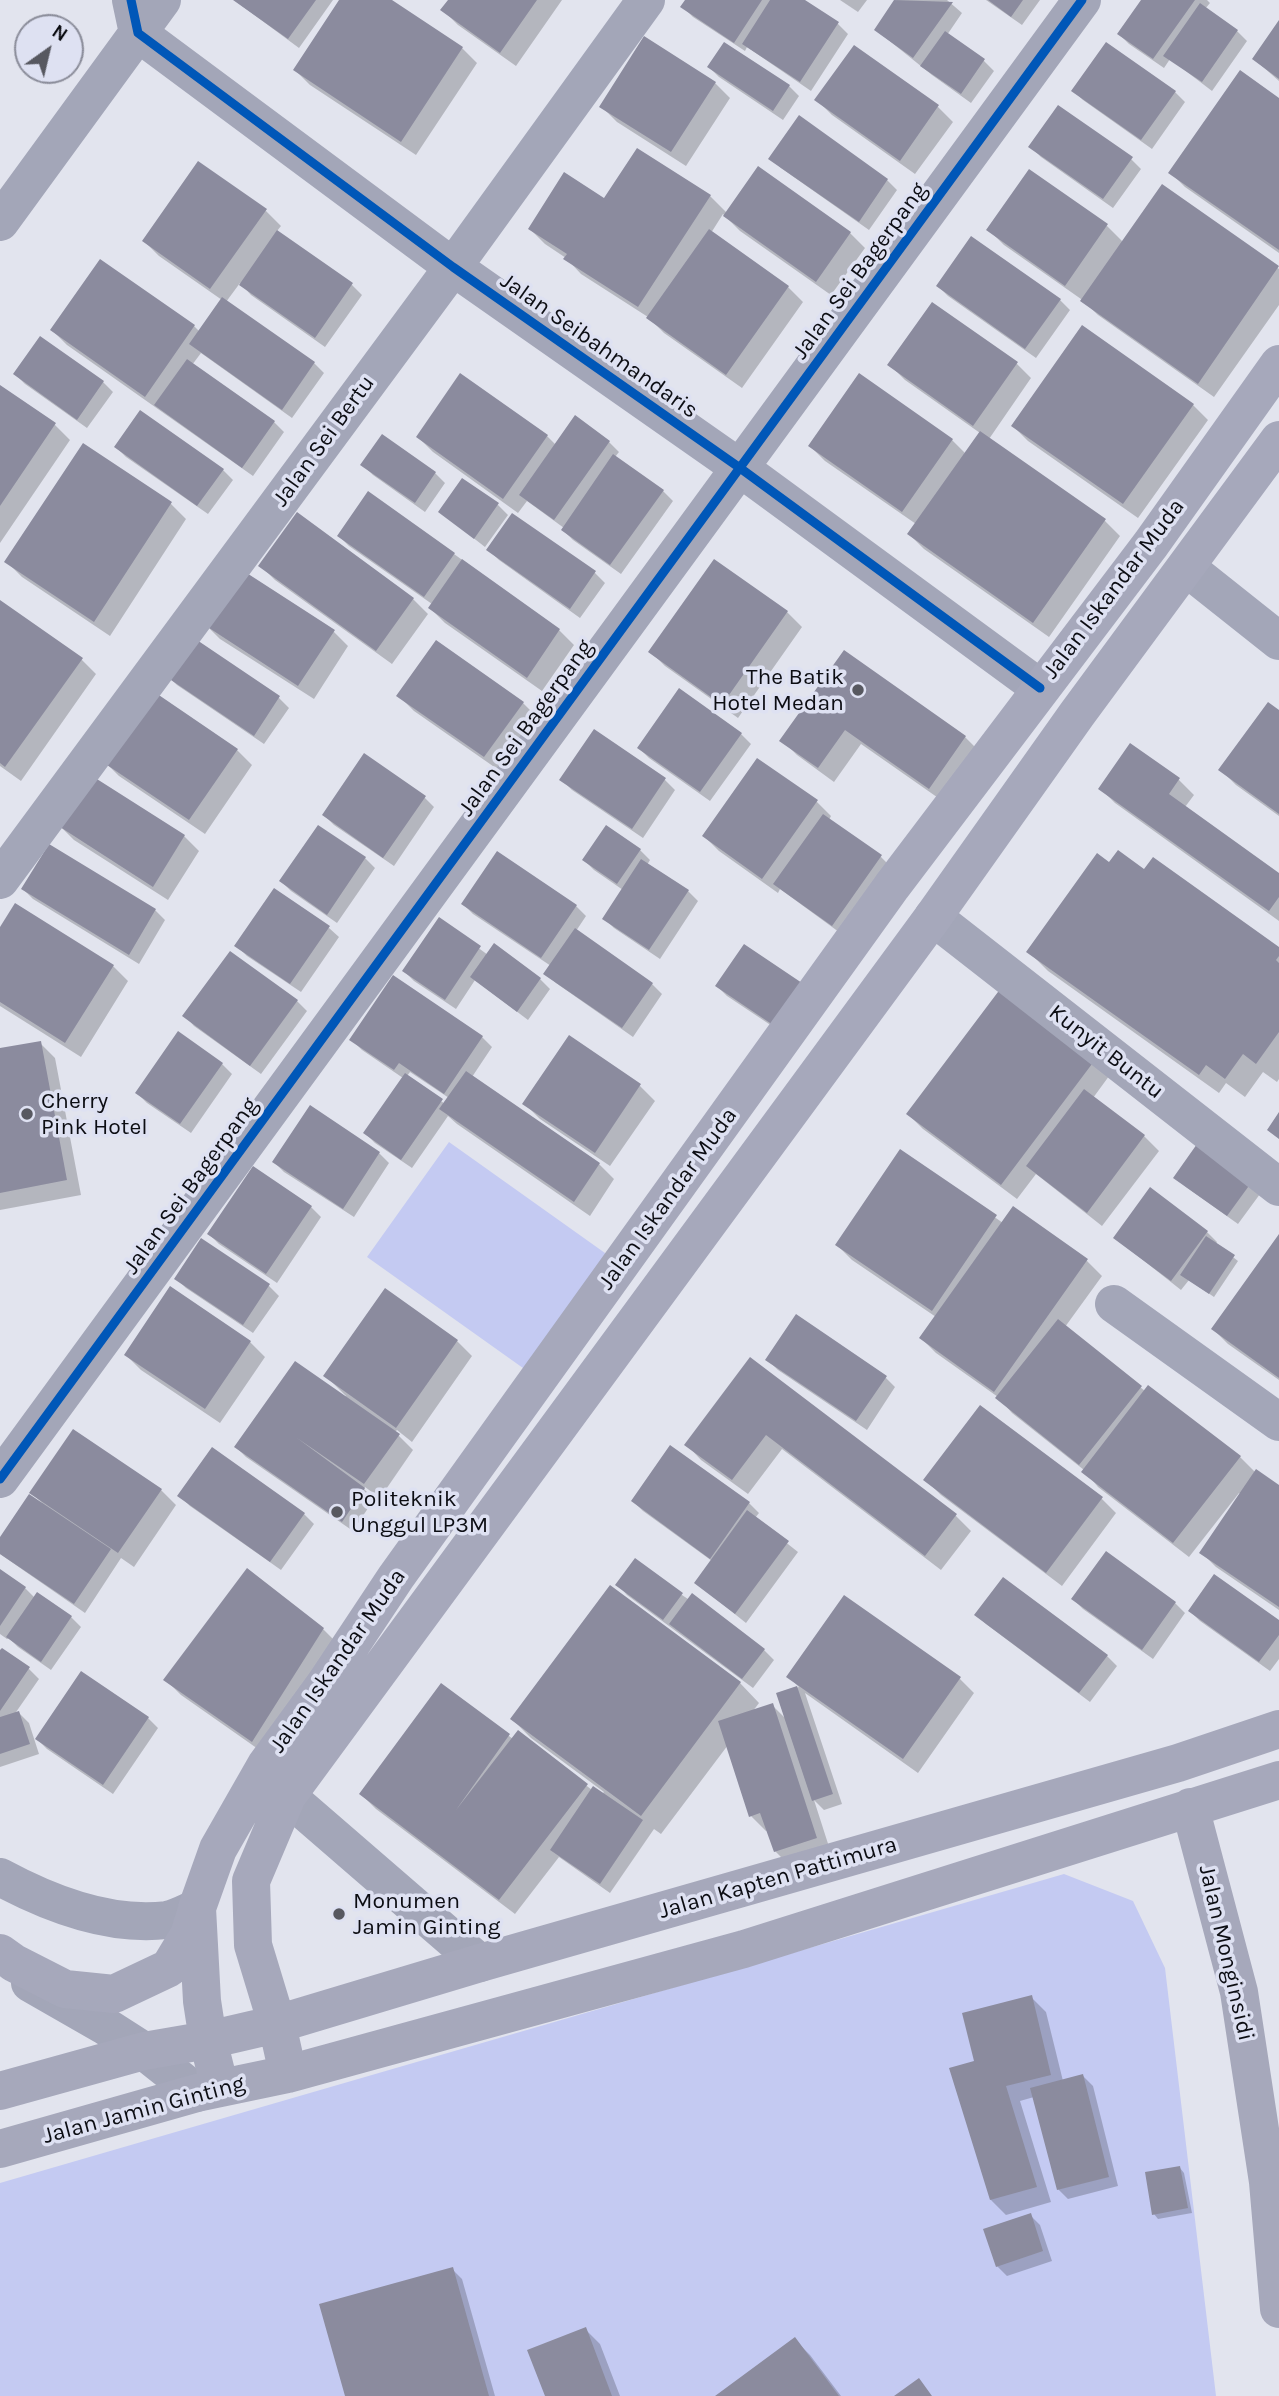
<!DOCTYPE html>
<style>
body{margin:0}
#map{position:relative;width:1279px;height:2396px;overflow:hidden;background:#e2e4ee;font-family:Karla,sans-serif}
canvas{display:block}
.north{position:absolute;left:14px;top:14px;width:70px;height:70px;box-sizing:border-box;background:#dee1f2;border:2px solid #8a8c99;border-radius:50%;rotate:34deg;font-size:19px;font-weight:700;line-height:28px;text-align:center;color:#0c0d13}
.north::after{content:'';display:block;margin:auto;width:24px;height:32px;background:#575860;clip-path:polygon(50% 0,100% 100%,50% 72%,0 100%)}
</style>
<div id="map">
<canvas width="1279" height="2396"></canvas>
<div class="north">N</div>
</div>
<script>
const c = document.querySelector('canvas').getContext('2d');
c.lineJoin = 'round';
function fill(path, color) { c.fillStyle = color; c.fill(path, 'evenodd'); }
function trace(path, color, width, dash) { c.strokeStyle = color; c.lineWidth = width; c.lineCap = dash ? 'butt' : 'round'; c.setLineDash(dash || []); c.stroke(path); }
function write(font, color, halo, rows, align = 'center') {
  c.font = font + ' Karla,sans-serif'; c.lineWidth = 7; c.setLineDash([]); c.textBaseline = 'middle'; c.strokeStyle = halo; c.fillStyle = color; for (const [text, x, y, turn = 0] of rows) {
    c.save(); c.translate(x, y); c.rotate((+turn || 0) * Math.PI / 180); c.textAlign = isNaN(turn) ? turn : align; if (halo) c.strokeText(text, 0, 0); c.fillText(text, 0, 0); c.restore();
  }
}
const green = new Path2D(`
 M449,1142L612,1258L530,1373L367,1257Z
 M1064,1874L1133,1901L1165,1968L1216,2396H0V2183Z`);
const shadow = new Path2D(`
 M234,0H333L299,48Z
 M342,0H389L462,48L477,63L416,155L310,85L295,70Z
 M450,0H562L516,66L458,25L443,10Z
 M687,0H801L838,24L848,34L811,91L747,47L745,51L693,17L683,7Z
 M840,0H867L858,12Z
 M897,0H947L962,13L947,35L984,61L994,71L971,103L932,75L876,30Z
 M986,0H1040L1022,25Z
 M1143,0H1207L1210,3L1205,9L1237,31L1247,41L1212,91L1170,59L1164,68L1129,44L1119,34Z
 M1279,23V81L1254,59Z
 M709,67L789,86L799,96L783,120L719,77Z
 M715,83L730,98L686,166L617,122L602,107Z
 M1073,90L1175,92L1185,102L1152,149L1083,100Z
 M817,100L938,107L953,122L915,174L832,115Z
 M1279,100V253L1185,187L1170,172Z
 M1031,147L1131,159L1141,169L1113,208L1041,157Z
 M771,158L887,180L897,190L869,230L781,168Z
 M1163,186L1279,269V305L1214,397L1098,315L1081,299L1004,245L989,230L1107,226L1123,242Z
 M710,196L727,213L850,233L865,248L831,295L740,231L723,214L711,233L788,287L803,302L742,388L664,333L648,317L581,274L566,258L545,244L530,229L605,200Z
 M266,211L281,226L277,231L352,285L362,295L325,347L251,295L240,283L226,302L314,363L324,373L292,418L201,353L192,365L274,422L284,432L253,476L67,345L52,330L194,326L200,332L222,300L159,256L144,241Z
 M938,286L1060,300L1070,310L1036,358L948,296Z
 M1016,363L1031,378L989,439L1105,521L1120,536L1049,637L924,549L909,534L916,524L825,461L810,446L952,440L966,454L980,433L905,380L890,365Z
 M15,374L103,382L113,392L87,428L25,384Z
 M0,388L55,425L70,440L0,543Z
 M1193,405L1208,420L1138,518L1028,441L1013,426Z
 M383,436L435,473L445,483L425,512L373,475L363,465Z
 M547,436L556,445L609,442L619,452L615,457L663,491L673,501L621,574L573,540L563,530L564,528L527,501L518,513L433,452L418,437Z
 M84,445L171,504L186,519L110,636L22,577L7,562Z
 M116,447L223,470L233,480L208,514L126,457Z
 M498,505L508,515L485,547L440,512Z
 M339,536L454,554L559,630L574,645L542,691L445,623L430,608L432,604L349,546Z
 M489,550L595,573L605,583L580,618L499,560Z
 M260,565L413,599L428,614L392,664L275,580Z
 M0,602L81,659L96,674L21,781L0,766Z
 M787,612L802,627L738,718L665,666L650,651Z
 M205,624L333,631L348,646L314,699L220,639Z
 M192,639L279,698L289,708L264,744L177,685L167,675Z
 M844,652L965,737L980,752L944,802L861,744L834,782L797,755L782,740Z
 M399,696L523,703L538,718L500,771L414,711Z
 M1279,712V816L1236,785L1221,770Z
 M594,732L665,780L675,790L643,838L572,790L562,780Z
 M741,734L751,744L710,801L649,758L639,748Z
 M1131,745L1179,780L1194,795L1185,807L1279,875V921L1115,803L1100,788Z
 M237,750L252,765L205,834L119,776L104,761Z
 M424,797L434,807L394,866L334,825L324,815Z
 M816,801L831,816L829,820L881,857L891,867L843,935L780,889L778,893L719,851L704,836Z
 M59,825L184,836L199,851L168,900L74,840Z
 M50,846L155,910L165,920L139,964L33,899L23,889Z
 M640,850L650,860L647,865L688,891L698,901L660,959L614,928L604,918L623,890L594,870L584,860Z
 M365,858L375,868L337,923L291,891L281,881Z
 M1110,864L1144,871L1279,949V1079L1277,1082L1263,1072L1245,1097L1226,1083L1219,1093L1048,971L1029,952Z
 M463,904L576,906L586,916L576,931L652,984L662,994L633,1037L556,983L546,973L551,966L473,914Z
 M439,919L488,955L540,979L550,989L528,1020L475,980L456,1009L414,981L404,971Z
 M329,928L339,937L301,992L247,956L237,946Z
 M0,930L113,966L128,981L81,1057L0,1006Z
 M744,946L784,1034L727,996L717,986Z
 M1004,987L1112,1072L1093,1098L1144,1136L1159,1151L1102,1226L1036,1174L1017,1199L923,1129L908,1114Z
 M297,1001L307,1011L261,1074L194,1026L185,1016Z
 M178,1033L222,1064L232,1074L191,1133L147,1103L137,1093Z
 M482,1037L492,1047L472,1077L599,1164L614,1179L590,1216L457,1124L448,1116L412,1168L375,1143L365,1133L403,1078L362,1050L352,1040ZM410,1072L449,1098L445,1104L407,1076Z
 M40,1043L55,1058L81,1195L0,1210V1050Z
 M640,1086L655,1101L610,1166L540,1119L525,1104Z
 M310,1108L379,1153L389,1163L354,1217L284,1172L274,1162Z
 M1197,1146L1260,1194L1238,1224L1186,1187L1176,1177Z
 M901,1152L1003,1223L1014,1208L1087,1261L1102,1276L1065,1327L1145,1391L1240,1457L1256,1473L1279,1487V1610L1216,1567L1201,1552L1241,1494L1239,1493L1189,1557L1098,1487L1084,1470L1012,1413L998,1397L936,1353L921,1338L936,1317L852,1260L837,1245Z
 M253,1168L311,1207L321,1217L277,1283L219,1244L209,1234Z
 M1151,1190L1207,1232L1217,1242L1216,1244L1238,1261L1214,1297L1189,1280L1181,1290L1115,1238Z
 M1279,1237V1380L1228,1344L1213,1329Z
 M176,1278L269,1286L279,1296L253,1333L186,1288Z
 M457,1341L472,1356L412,1442L397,1430L395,1432L413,1450L380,1498L365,1487L364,1489L374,1499L353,1531L246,1457L236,1447L344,1398L346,1396L326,1376Z
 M250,1342L265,1357L220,1423L141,1370L126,1355Z
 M750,1360L956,1516L971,1531L941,1570L782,1449L748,1494L701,1460L687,1445Z
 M768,1360L885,1377L895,1387L867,1430L778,1370Z
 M926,1480L1101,1498L1116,1513L1062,1586L941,1495Z
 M161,1490L176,1505L134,1567L121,1558L85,1613L0,1554V1540L42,1503L32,1493Z
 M180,1496L304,1514L314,1524L281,1570L190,1506Z
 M633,1501L749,1503L759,1513L755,1518L798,1552L746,1623L696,1583L712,1561L643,1511Z
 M0,1571L25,1588L35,1598L71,1617L81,1627L51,1670L18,1647L9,1638L7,1639L0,1634Z
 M618,1585L682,1595L764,1650L774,1660L753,1688L627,1595Z
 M1073,1599L1175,1603L1185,1613L1153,1659L1083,1609Z
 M1190,1611L1279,1622V1659L1270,1671L1200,1621Z
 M976,1614L1107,1656L1117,1666L1090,1702L986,1624Z
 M323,1629L338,1644L268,1756L181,1695L166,1680Z
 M2,1650L29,1669L39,1679L14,1715L19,1713L29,1723L39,1754L0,1767V1653Z
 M789,1677L959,1678L974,1693L918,1773L805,1693L842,1804L824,1810L814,1800L831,1853L790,1866L775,1851L768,1830L766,1831L751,1816L728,1745L661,1834L654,1829L610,1893L559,1857L515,1914L376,1809L361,1794L441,1685L513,1739L518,1732L592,1790L602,1794L604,1792L531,1738L512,1719L740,1683L759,1703L753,1711L772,1705L786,1719L778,1694L799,1687Z
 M148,1718L158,1728L113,1794L47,1749L37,1739Z
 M1031,1997L1046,2012L1063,2081L1083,2076L1093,2086L1118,2186L1068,2199L1058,2189L1034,2097L1020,2101L1051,2202L1006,2215L991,2200L976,2062Z
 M1180,2168L1184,2173L1192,2213L1158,2219L1154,2214Z
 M1030,2215L1040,2225L1052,2261L1007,2276L997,2266Z
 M452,2269L462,2279L495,2396H347Z
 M585,2329L600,2344L620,2396H546Z
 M795,2340L810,2355L841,2396H718Z`);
const building = new Path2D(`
 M233,0H316L288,39Z
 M339,0H392L463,47L401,142L293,70Z
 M448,0H537L500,53L440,10Z
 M685,0H762L734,43L680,7Z
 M770,0H805L839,22L800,82L742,44Z
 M894,0L953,2L913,58L874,30Z
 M988,0H1023L1011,17Z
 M1141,0H1195L1153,59L1117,34Z
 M1200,3L1238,30L1202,82L1163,56Z
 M1279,20V79L1252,59Z
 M945,31L985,59L961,94L920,66Z
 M644,36L716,82L671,152L599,107Z
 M724,42L790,85L773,111L707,67Z
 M1106,42L1176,91L1141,140L1071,91Z
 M854,45L939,105L900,161L814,100Z
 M1240,70L1279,98V250L1168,173Z
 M1058,105L1133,157L1103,199L1028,147Z
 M799,115L888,179L859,222L768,159Z
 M637,148L711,195L638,307L563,259L567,254L528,229L564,172L604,198Z
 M198,161L267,209L210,289L142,241Z
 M758,166L851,232L816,282L723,216Z
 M1029,169L1108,224L1065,286L986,230Z
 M1162,184L1279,266L1198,384L1080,301Z
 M709,229L789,286L726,375L646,318Z
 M277,230L353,283L315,338L239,285Z
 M971,236L1061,299L1025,349L936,286Z
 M100,259L195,325L145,397L50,330Z
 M222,297L315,362L282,410L189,344Z
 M932,302L1018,362L973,426L887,365Z
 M1082,325L1194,404L1123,504L1011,426Z
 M40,336L104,381L77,420L13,374Z
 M187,359L275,421L242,468L154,405Z
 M460,373L548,435L503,499L416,437Z
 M859,373L953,439L902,512L808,446Z
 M0,385L56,423L0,506Z
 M140,410L224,469L197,506L114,447Z
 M575,415L610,441L554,520L519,495Z
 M980,431L1106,519L1033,623L907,534Z
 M382,434L436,472L415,503L360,465Z
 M83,443L172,502L94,622L4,562Z
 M613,454L664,490L610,565L561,530Z
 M462,478L499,503L474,539L438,512Z
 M368,491L455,553L424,597L337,536Z
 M297,512L414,598L376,651L258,566Z
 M512,513L596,571L570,609L486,550Z
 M462,559L560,629L527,678L428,608Z
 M714,559L788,611L722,705L648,652Z
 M239,568L335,630L298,686L203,624Z
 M0,600L83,658L5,767L0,763Z
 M191,636L280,696L254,736L165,676Z
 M436,640L524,702L484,757L396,696Z
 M844,650L966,736L929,789L845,730L818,768L779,741Z
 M679,688L742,733L700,792L637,748Z
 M150,689L238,749L189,820L101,761Z
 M1268,702L1279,710V814L1218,770Z
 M594,729L666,778L632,829L559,780Z
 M1130,743L1180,778L1169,794L1279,873V897L1269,911L1098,789Z
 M364,753L426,796L383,858L322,815Z
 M757,758L818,800L762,879L702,836Z
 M89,774L185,835L153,887L57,825Z
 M823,814L882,855L832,926L773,884Z
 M318,825L366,857L327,915L279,881Z
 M606,825L641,849L617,884L582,860Z
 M49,844L156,909L129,955L21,889Z
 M1118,850L1144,869L1153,857L1279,947V956L1276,960L1279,963V1032L1256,1064L1243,1054L1225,1079L1206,1065L1199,1075L1026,952L1097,853L1109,862Z
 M497,851L577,905L541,958L461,904Z
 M641,859L689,890L649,950L602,919Z
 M274,888L330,926L290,984L234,946Z
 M15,903L114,965L65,1043L0,1002V927Z
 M439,917L481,946L445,1000L402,971Z
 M575,928L653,983L622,1028L543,974Z
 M494,943L541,978L517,1012L470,977Z
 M744,944L802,983L773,1025L715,986Z
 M230,951L298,1000L250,1066L182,1016Z
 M393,975L483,1036L444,1094L399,1063L394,1070L349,1040Z
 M1004,984L1098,1056L1001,1185L906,1114Z
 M178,1031L223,1063L180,1124L135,1093Z
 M569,1035L641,1084L595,1153L522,1104Z
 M41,1041L67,1180L0,1193V1048Z
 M466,1071L600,1163L574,1202L439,1109Z
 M405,1073L443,1099L401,1160L363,1133Z
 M1084,1089L1145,1135L1087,1213L1026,1166Z
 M310,1105L380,1152L343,1209L272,1162Z
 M1279,1112V1139L1267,1130Z
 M1197,1144L1251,1183L1227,1216L1173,1178Z
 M900,1149L997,1215L932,1311L835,1245Z
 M253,1166L312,1206L266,1274L207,1234Z
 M1150,1187L1208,1231L1171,1281L1113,1238Z
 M1013,1206L1088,1259L994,1392L919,1338Z
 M1279,1234V1378L1211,1329Z
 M1206,1236L1235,1255L1209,1294L1180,1275Z
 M201,1238L270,1284L243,1325L174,1279Z
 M170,1286L251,1341L205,1409L124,1355Z
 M385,1288L458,1340L396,1428L323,1376Z
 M796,1314L887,1376L856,1421L765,1360Z
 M1058,1319L1142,1386L1079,1465L995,1398Z
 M750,1357L957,1514L925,1556L766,1435L732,1480L684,1445Z
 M295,1361L400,1434L364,1484L297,1438L365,1488L342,1522L234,1447Z
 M1148,1385L1241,1456L1173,1543L1081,1472Z
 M980,1405L1103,1497L1046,1573L923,1480Z
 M73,1429L162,1489L118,1553L29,1493Z
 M670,1445L750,1502L710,1559L631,1501Z
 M212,1447L305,1513L270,1562L177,1496Z
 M1256,1469L1279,1485V1607L1199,1553Z
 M29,1494L111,1549L74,1604L0,1554V1537Z
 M747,1510L789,1541L735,1614L694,1583Z
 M1106,1551L1176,1602L1142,1650L1071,1599Z
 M635,1558L683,1593L663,1620L615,1585Z
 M247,1568L324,1628L252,1742L163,1680Z
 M0,1569L26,1587L0,1626Z
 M1214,1574L1279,1620V1635L1259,1662L1188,1611Z
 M1003,1577L1108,1655L1079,1693L974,1615Z
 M610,1585L741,1682L641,1816L510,1719Z
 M37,1592L72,1616L41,1662L6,1637Z
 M692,1593L765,1649L742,1679L669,1624Z
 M844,1595L961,1677L903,1759L786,1677Z
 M2,1648L30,1667L0,1711V1650Z
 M81,1671L149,1717L103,1785L35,1739Z
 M441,1683L510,1734L456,1810L518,1730L588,1784L499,1900L359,1794Z
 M797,1686L833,1794L812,1801L776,1693Z
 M773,1703L817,1838L774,1852L760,1813L749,1817L718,1721Z
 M19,1711L30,1744L0,1754V1717Z
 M593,1786L643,1820L600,1884L550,1850Z
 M1032,1995L1051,2075L1006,2086L1037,2187L990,2200L949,2068L974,2061L962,2013Z
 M1083,2074L1109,2177L1057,2190L1030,2088Z
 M1180,2166L1188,2208L1152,2215L1145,2172Z
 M1031,2213L1043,2251L996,2267L983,2229Z
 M453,2267L489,2396H345L319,2304Z
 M586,2327L612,2396H545L527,2350Z
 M795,2337L839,2396H715Z
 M919,2378L932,2396H894Z`);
const minor = new Path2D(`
 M131,0L138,33L453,267L740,468L1040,688
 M0,222L162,0
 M1187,568L1279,641
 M0,880L453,267L646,0
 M933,917L1279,1187
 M1114,1304L1279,1422
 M0,1479L1082,0
 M287,1796L480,1963
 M0,1877C50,1904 109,1927 167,1920C177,1918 188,1912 197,1908
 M30,1983L105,2026L144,2051L197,2093`);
const major = new Path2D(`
 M1190,1807L1239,1992L1268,2182L1279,2309
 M0,1953L14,1963L65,1989L114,1994L169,1968L189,1935L196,1913
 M288,2074L277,2024L253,1945L251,1881L287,1796L933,917L1077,714L1279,440
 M220,2088L208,2040L202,2001L197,1908L218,1849L266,1765L325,1684L396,1577L892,886L1151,544L1279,364
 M0,2091L144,2051L208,2040L277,2024L480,1963L1178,1763L1279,1729
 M0,2149L197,2093L288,2074L744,1949L1279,1780`);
const cycleway = new Path2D(`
 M131,0L138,33L453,267L740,468L1040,688
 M0,1479L1082,0`);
const markers = [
 [858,690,7,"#575860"],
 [27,1114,7,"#575860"],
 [337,1512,7,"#575860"],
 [339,1914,7,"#575860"]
];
const streetNames = [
 ["Jalan Sei Bagerpang",860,271,-54],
 ["Jalan Seibahmandaris",599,346,35],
 ["Jalan Sei Bertu",324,441,-54],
 ["Jalan Iskandar Muda",1114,589,-53],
 ["Jalan Sei Bagerpang",526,728,-54],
 ["Kunyit Buntu",1106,1052,38],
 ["Jalan Sei Bagerpang",191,1186,-54],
 ["Jalan Iskandar Muda",668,1199,-54],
 ["Jalan Iskandar Muda",338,1661,-55],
 ["Jalan Kapten Pattimura",778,1878,-16],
 ["Jalan Monginsidi",1226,1953,77],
 ["Jalan Jamin Ginting",144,2110,-15]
];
const poiNames = [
 ["The Batik",844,677,"right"],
 ["Hotel Medan",844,703,"right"],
 ["Cherry",41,1101],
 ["Pink Hotel",41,1127],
 ["Politeknik",351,1499],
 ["Unggul LP3M",351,1525],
 ["Monumen",353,1901],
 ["Jamin Ginting",353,1927]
];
fill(green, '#c4caf2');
fill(shadow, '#0003');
fill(building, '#8b8b9e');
trace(minor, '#a3a6b8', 38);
trace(major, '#a6a8bb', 38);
trace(cycleway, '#0057b8', 9);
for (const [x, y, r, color] of markers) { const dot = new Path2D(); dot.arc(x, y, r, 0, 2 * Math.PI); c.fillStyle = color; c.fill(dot); trace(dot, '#dee1f2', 2.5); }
write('23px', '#0c0d13', '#dee1f2', streetNames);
write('23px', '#0c0d13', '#dee1f2', poiNames, 'left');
</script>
